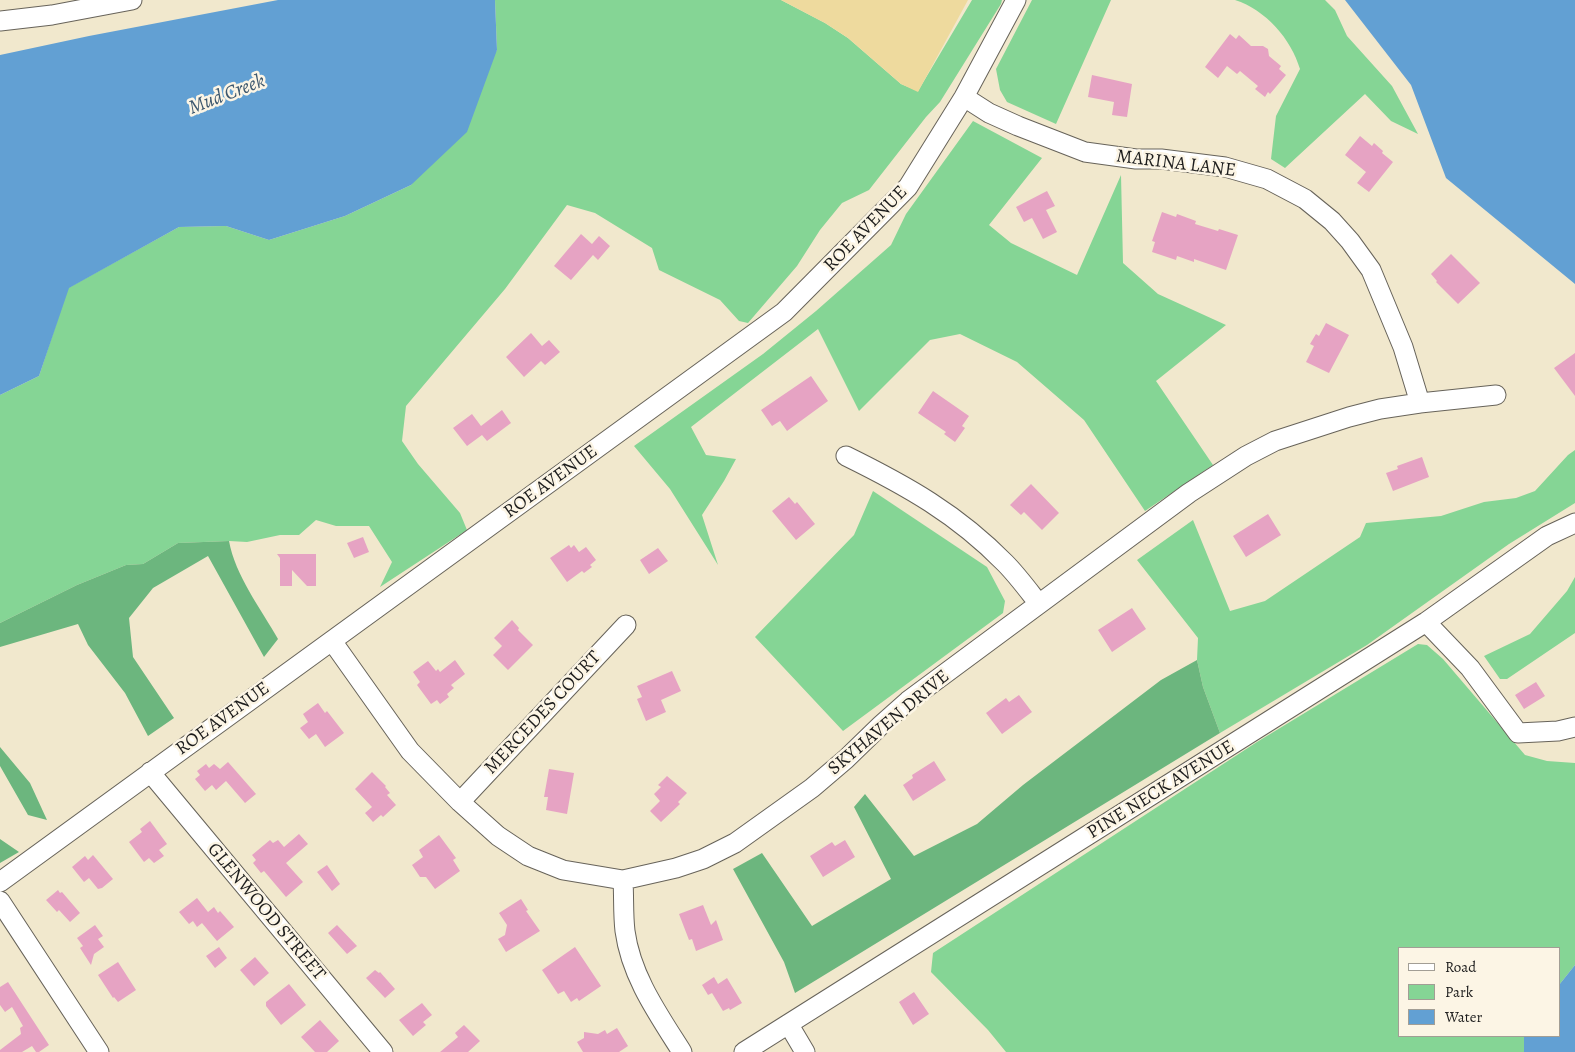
<!DOCTYPE html>
<style>
body{margin:0}
#map{position:relative;width:1575px;height:1052px;overflow:hidden;background:#f1e8cd;font-family:Alegreya,serif}
canvas{display:block}
.legend{position:absolute;left:1398px;top:947px;width:162px;height:90px;box-sizing:border-box;background:#fcf5e5;border:1px solid #a29e95;margin:0;padding:6px 9px;list-style:none;font-size:15px;color:#1c1c1c}
.legend li{display:flex;align-items:center;gap:10px;height:25px}
.legend b{width:25px;border:1px solid #a29e95}
</style>
<div id="map">
<canvas width="1575" height="1052"></canvas>
<ul class="legend">
<li><b style="height:6px;background:#fff"></b>Road</li>
<li><b style="height:14px;background:#85d595"></b>Park</li>
<li><b style="height:14px;background:#62a0d3"></b>Water</li>
</ul>
</div>
<script>
const c = document.querySelector('canvas').getContext('2d');
c.lineJoin = 'round';
function fill(path, color) { c.fillStyle = color; c.fill(path, 'evenodd'); }
function trace(path, color, width, dash) { c.strokeStyle = color; c.lineWidth = width; c.lineCap = dash ? 'butt' : 'round'; c.setLineDash(dash || []); c.stroke(path); }
function write(font, color, halo, rows, align = 'center') {
  c.font = font + ' Alegreya,serif'; c.lineWidth = 5; c.setLineDash([]); c.textBaseline = 'middle'; c.strokeStyle = halo; c.fillStyle = color; for (const [text, x, y, turn = 0] of rows) {
    c.save(); c.translate(x, y); c.rotate((+turn || 0) * Math.PI / 180); c.textAlign = isNaN(turn) ? turn : align; if (halo) c.strokeText(text, 0, 0); c.fillText(text, 0, 0); c.restore();
  }
}
const green = new Path2D(`
 M495,0H781L825,23L848,38L901,84L918,91L972,0H1002L1001,4L940,102L926,117L869,190L842,203L820,230L797,266L748,323L739,321L720,300L659,270L652,248L595,213L567,205L505,289L406,406L402,441L418,464L460,513L467,530L380,587L392,562L369,526H336L316,520L299,535H280L247,542L229,541L178,543L143,564L126,565L77,585L0,623V395L39,376L68,288L179,227L226,226L269,240L345,216L411,185L497,50Z
 M1032,0H1111L1056,124L1007,102L1000,90L996,69Z
 M1235,0H1325L1335,10L1347,36L1392,86L1418,134L1391,121L1365,94L1285,168L1271,159L1276,116L1300,69C1291,39 1266,10 1235,0Z
 M973,121L1042,158L989,225L1011,243L1077,275L1121,175L1123,263L1158,294L1226,325L1156,381L1213,465L1145,511L1084,420L1017,362L960,334L930,340L859,411L818,329L691,427L706,455L736,459L724,481L702,515L718,565L670,489L634,446L763,354L816,311L891,245L906,214Z
 M1575,450V503L1509,544L1367,645L1220,733L1203,687L1197,660L1198,638L1137,560L1193,520L1230,611L1265,601L1360,537L1366,523L1441,516L1484,502L1516,498L1535,491L1568,455Z
 M873,491L987,567L1005,601L1003,613L843,731L755,637L854,535Z
 M1575,577V633L1507,679H1500L1484,656L1530,634L1567,591Z
 M1418,644L1427,645L1443,659L1525,755L1547,761L1575,763V965L1559,985V948H1399V1036H1524V1052H1006L988,1030L931,972L933,953L1257,742Z`);
const forest = new Path2D(`
 M229,541C235,575 261,609 278,639L264,657L208,556L153,588L129,618L133,657L174,718L148,736L125,693L88,645L78,624L0,647V623L77,585L126,565L143,564L178,543Z
 M1197,660L1203,687L1220,733L795,993L784,962L733,869L762,853L812,926L891,879L854,807L865,794L914,856L977,824L1023,785L1161,680Z
 M0,747L30,783L47,820L28,815L0,766Z
 M0,839L19,852L0,863Z`);
const sand = new Path2D(`
 M781,0H968L918,92L901,84L848,38L825,23Z`);
const water = new Path2D(`
 M278,0H495L497,50L467,132L411,185L345,216L269,240L226,226L179,227L69,288L39,376L0,395V55L89,36Z
 M1345,0H1575V284L1446,178L1411,85Z
 M1575,965V1052H1524V1036H1559V985Z`);
const building = new Path2D(`
 M1230,34L1236,39L1239,35L1251,46H1263L1268,49L1269,56L1281,66L1279,69L1286,75L1270,94L1268,92L1265,97L1255,89L1258,86L1240,71L1237,74L1227,66L1218,78L1205,67Z
 M1092,75L1132,84L1127,117L1112,115L1114,102L1088,97Z
 M1360,136L1372,146L1374,143L1383,151L1382,153L1393,162L1369,192L1357,183L1366,172L1345,155Z
 M1047,191L1055,206L1046,210L1057,232L1043,239L1032,218L1024,222L1016,207Z
 M1162,212L1176,217L1177,214L1196,221L1195,224L1218,231L1219,229L1238,235L1226,270L1194,259V262L1177,256L1176,260L1152,252L1155,242L1152,241Z
 M581,234L592,244L599,236L610,246L598,260L593,255L571,280L554,266Z
 M1451,254L1480,283L1458,304L1436,282L1437,281L1431,274Z
 M1326,323L1349,335L1329,373L1306,362L1314,346L1310,344L1316,334L1319,336Z
 M531,333L542,346L549,340L560,352L545,365L541,361L524,377L506,357Z
 M1575,353V396L1554,368Z
 M811,376L828,401L787,431L780,421L772,426L761,410Z
 M933,391L969,416L962,426L965,428L955,442L944,434L946,432L918,413Z
 M502,410L511,423L487,441L482,435L467,446L453,428L472,414L481,426Z
 M1422,457L1429,477L1393,491L1386,473L1398,469L1397,466Z
 M1031,484L1059,513L1042,530L1024,512L1021,515L1010,505Z
 M789,497L795,504L797,502L815,524L796,540L772,511Z
 M1268,514L1281,535L1246,557L1233,536Z
 M363,537L369,552L354,558L347,543Z
 M569,545L571,548L574,545L579,552L586,547L596,560L590,565L592,567L584,573L582,571L567,582L550,558Z
 M658,548L668,561L649,574L640,560Z
 M277,554H316V586H307L292,570V586H280V558Z
 M1132,608L1146,629L1112,652L1098,630Z
 M512,620L519,628L518,630L533,645L508,670L493,655L502,646L494,638Z
 M455,660L465,674L451,685L454,688L447,694L449,697L440,704L437,700L431,704L417,685L420,682L413,672L428,661L436,671L438,669L440,672Z
 M672,671L681,691L661,700L666,712L646,721L637,699L642,697L637,686Z
 M1536,682L1545,696L1524,709L1515,695Z
 M1019,695L1032,712L1002,734L986,713L1006,698L1009,702Z
 M318,703L325,713L327,711L344,733L325,747L316,734L309,739L300,728L308,722L303,714Z
 M934,761L946,780L913,801L903,785L913,778L912,775Z
 M228,762L256,794L245,803L226,781L216,790L212,785L205,791L195,779L200,775L197,771L206,764L209,768L214,764L220,769Z
 M549,769L574,773L567,814L546,810L548,797H544Z
 M372,772L386,786L385,787L390,793L387,795L396,805L383,817L381,815L373,822L365,813L372,807L355,789Z
 M667,776L687,793L678,802L680,804L661,822L650,811L660,801L654,794L661,787L658,785Z
 M150,821L167,844L159,850L164,856L154,863L149,858L144,862L129,842L142,832L140,829Z
 M299,834L308,844L286,863L303,882L286,897L264,871L261,873L253,863L256,860L252,855L270,840L273,843L278,840L284,847Z
 M439,835L456,858L453,860L460,871L435,889L426,877H420L412,865L423,857L419,850Z
 M845,840L855,857L823,877L810,856L832,842L835,846Z
 M93,855L113,879L102,888L98,889L89,878L84,882L72,867L85,856L88,860Z
 M327,865L340,884L332,891L317,872Z
 M58,890L60,893L62,892L80,913L70,922L59,910L57,912L46,900Z
 M197,898L208,912L214,907L218,913L220,911L234,927L217,941L202,923L197,927L193,921L189,924L179,912Z
 M521,899L528,910L526,911L540,931L506,952L498,939L505,935L507,925L499,913Z
 M703,905L711,925L716,920L723,940L696,951L692,939L689,940L679,914Z
 M95,925L103,936L98,939L104,947L94,954L91,965L80,948L83,946L77,938Z
 M337,925L357,946L347,954L328,933Z
 M219,947L227,958L215,968L206,956Z
 M575,947L601,986L579,1001L577,998L571,1002L564,991L558,994L542,970Z
 M255,957L269,973L254,986L240,970Z
 M118,962L136,990L118,1002L114,997L113,998L98,975Z
 M375,970L379,973L380,972L395,989L385,998L366,978Z
 M714,977L718,984L727,978L742,1003L730,1010L729,1008L723,1011L712,993L708,995L702,985Z
 M8,982L49,1045L39,1052H36L32,1046L22,1052H0V1050L21,1034L20,1028L23,1026L12,1007L5,1012L0,1005V987Z
 M289,984L306,1005L281,1025L266,1006V1002Z
 M914,992L929,1014L913,1025L899,1002Z
 M422,1003L432,1015L423,1022L426,1025L413,1036L399,1020Z
 M320,1020L339,1041L327,1052H315L301,1037Z
 M464,1025L480,1041L468,1052H440L458,1037L455,1033Z
 M617,1028L628,1046L619,1052H583L577,1042L584,1038V1032L598,1034L605,1030L607,1034Z`);
const minor = new Path2D(`
 M0,21L52,15L132,0
 M964,97L989,113L1018,126L1085,152L1136,159H1161L1225,167L1267,179L1305,199L1332,221L1350,241L1371,270L1403,347L1420,403
 M846,456C907,486 957,514 1005,563C1017,575 1028,590 1039,604
 M1426,622L1470,668L1518,733L1558,731L1575,727
 M332,641L410,751L460,802L498,836L528,856L563,870L623,880L676,868L703,859L735,843L812,788L846,759L881,725L908,701L1189,493L1246,456L1275,441L1349,417L1380,409L1420,403L1496,395
 M150,772L383,1052
 M460,802L626,625
 M623,880C624,897 623,914 625,931C631,976 658,1014 682,1052
 M0,882L784,312L908,187L964,97L1016,0
 M0,901L99,1052
 M789,1025L805,1052
 M744,1052L1426,622L1547,536L1575,523`);
const streetNames = [
 ["MARINA LANE",1176,164,7],
 ["ROE AVENUE",866,229,-46],
 ["ROE AVENUE",551,482,-36],
 ["MERCEDES COURT",543,713,-47],
 ["ROE AVENUE",223,719,-36],
 ["SKYHAVEN DRIVE",889,723,-40],
 ["PINE NECK AVENUE",1161,790,-32],
 ["GLENWOOD STREET",266,912,50]
];
const waterNames = [
 ["Mud Creek",227,95,-21]
];
fill(green, '#85d595');
fill(forest, '#6cb67e');
fill(sand, '#eeda9e');
fill(water, '#62a0d3');
fill(building, '#e6a3c3');
trace(minor, '#67635a', 21);
trace(minor, '#fff', 19);
write('19px', '#1c1c1c', '#fcf5e5', streetNames);
write('italic 20px', '#3c576e', '#fcf5e5', waterNames);
</script>
